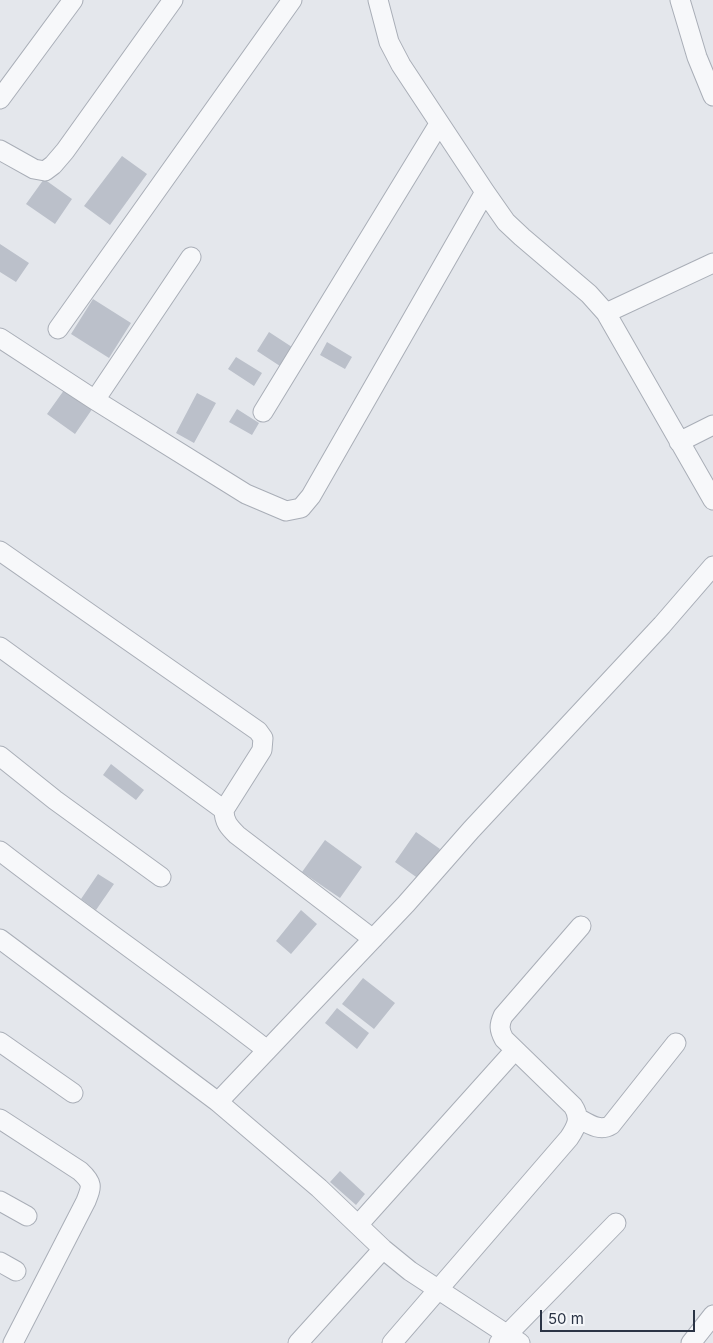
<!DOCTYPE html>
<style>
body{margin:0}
#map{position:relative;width:713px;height:1343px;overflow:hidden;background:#e4e7ec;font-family:Inter,sans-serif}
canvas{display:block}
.scale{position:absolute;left:540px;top:1310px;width:155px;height:22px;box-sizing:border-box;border:2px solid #2b3445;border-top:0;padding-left:6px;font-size:15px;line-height:18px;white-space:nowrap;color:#2b3445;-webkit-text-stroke:4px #f4f6f9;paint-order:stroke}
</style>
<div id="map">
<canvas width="713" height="1343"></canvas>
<div class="scale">50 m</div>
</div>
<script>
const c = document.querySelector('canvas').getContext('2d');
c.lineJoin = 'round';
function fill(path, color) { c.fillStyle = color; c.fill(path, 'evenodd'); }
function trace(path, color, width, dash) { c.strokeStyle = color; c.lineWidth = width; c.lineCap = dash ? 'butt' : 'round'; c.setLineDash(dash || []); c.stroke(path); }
const building = new Path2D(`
 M122,156L147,174L110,225L84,206Z
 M44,179L72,199L55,224L26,204Z
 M0,244L29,263L16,282L0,272Z
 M93,299L131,323L109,358L71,334Z
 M269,332L295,349L283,368L257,351Z
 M327,342L352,357L345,369L320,355Z
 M236,357L262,373L254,386L228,369Z
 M67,386L95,405L75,434L47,414Z
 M197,393L216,403L194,443L176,433Z
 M237,409L259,423L252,435L229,422Z
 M111,764L144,790L136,800L103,775Z
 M416,832L440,849L419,879L395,862Z
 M325,840L362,867L340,898L302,872Z
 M98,874L114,884L96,910L81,899Z
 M301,910L317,924L291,954L276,941Z
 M363,978L395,1003L374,1029L342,1004Z
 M337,1008L369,1033L357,1049L325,1023Z
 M340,1171L365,1194L356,1205L330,1182Z`);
const minor = new Path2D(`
 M378,0L389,42L401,65L485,192L506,222L522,237L589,294L606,313L713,500
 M680,0L697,57L713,96
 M0,99L73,0
 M0,150L34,169L45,171L53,165L65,151L173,0
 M606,313L713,263
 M58,329L292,0
 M0,338L95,400L246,494L286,511L301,508L311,496L485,192
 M95,400L191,257
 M263,412L439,124
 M679,442L713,425
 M0,551L258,731L263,738L262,750L224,810C224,822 229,827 237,835L373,939
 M0,647L224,810
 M0,756L55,800L161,877
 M0,851C88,919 179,982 267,1050
 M0,939L218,1102L319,1188L383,1249L410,1271L520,1343
 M0,1042L73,1093
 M218,1102L406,904L471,830L662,625L713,566
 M578,1118C589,1124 600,1132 611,1125L676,1043
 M0,1119L80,1171C93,1183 92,1186 86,1201L13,1343
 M0,1201L27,1216
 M358,1225L515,1050
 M0,1262L16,1271
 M298,1343L383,1249
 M392,1343L569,1138C577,1126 581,1118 573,1106L504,1039C499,1030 499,1025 503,1016L581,926
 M499,1343L616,1223
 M691,1343L713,1315`);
fill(building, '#bbc0ca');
trace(minor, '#a9aeb7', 21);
trace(minor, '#f7f8fa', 19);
</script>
